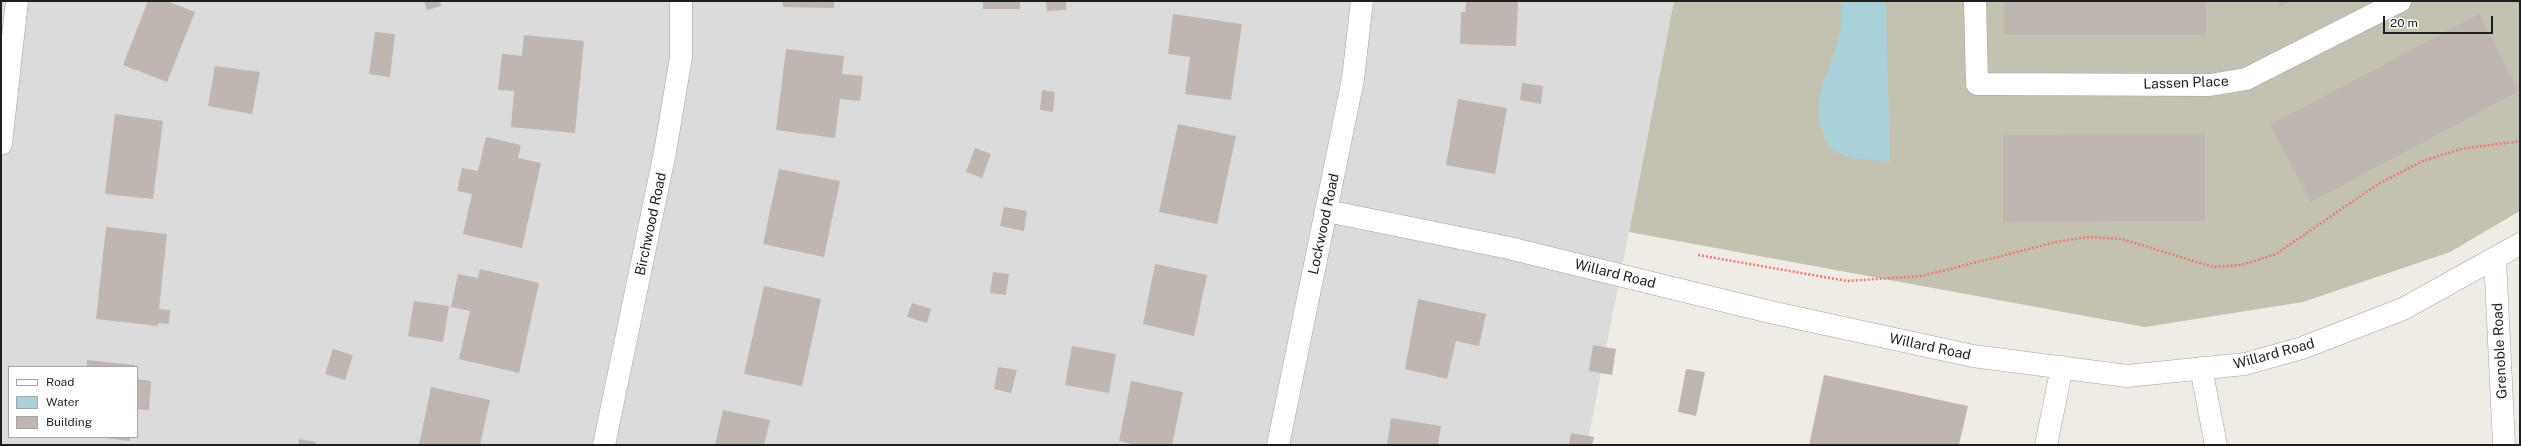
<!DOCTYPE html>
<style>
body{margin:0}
#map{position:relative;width:2521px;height:446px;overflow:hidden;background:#efebe5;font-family:"Public Sans",sans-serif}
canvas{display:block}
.frame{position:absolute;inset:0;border:2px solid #1e1e1e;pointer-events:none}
.legend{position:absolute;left:8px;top:366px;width:130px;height:72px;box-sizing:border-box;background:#fff;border:1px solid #a5a5a5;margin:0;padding:5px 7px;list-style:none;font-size:12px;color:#1e1e1e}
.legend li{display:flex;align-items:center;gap:8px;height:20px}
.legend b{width:20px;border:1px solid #a5a5a5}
.scale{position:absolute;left:2383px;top:16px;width:110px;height:18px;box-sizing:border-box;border:2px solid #1e1e1e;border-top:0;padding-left:5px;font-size:12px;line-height:14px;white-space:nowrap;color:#1e1e1e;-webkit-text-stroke:3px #fff;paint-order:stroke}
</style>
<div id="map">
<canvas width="2521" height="446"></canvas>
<div class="frame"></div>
<ul class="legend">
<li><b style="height:5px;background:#fff"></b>Road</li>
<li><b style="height:11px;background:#a8d1da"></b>Water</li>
<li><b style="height:11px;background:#bfb6b1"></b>Building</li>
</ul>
<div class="scale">20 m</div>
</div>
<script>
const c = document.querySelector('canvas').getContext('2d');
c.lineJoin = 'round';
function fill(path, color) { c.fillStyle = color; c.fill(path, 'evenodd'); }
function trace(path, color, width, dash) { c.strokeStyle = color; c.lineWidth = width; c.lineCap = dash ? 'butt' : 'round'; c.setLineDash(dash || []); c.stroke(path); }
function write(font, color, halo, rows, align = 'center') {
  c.font = font + ' "Public Sans",sans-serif'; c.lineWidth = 3; c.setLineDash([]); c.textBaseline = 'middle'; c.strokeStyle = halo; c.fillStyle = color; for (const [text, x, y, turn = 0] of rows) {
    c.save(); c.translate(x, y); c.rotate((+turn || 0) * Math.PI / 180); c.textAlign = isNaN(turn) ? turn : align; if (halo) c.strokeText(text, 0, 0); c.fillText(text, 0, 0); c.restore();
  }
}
const residential = new Path2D(`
 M1,1H1674L1587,445H1ZM9,367H137V437H9Z`);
const construction = new Path2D(`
 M1674,1H2520V211L2450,252L2303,302L2145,327L1629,232Z`);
const water = new Path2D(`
 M1842,1H1883L1886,7L1890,162L1852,158L1833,151C1801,107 1832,75 1840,31C1842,22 1840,11 1842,1Z`);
const building = new Path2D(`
 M148,1H166L195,12L167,82L123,65Z
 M424,1H440L441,6L427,10Z
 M783,1H834V8L783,7Z
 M983,1H1020V9H983Z
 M1046,1H1066V10L1047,11Z
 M1466,1H1518L1516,46L1460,44L1461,12H1465Z
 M2004,1H2206V35H2004Z
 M2278,1H2292L2281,7Z
 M1173,14L1242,24L1231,100L1185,94L1190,57L1168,54Z
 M2479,14L2519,91L2311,202L2270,125Z
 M375,32L395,34L390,77L369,74Z
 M524,35L584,41L575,133L511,127L514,91L498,90L502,54L522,56Z
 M786,49L844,56L842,74L863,76L860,101L840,99L835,138L776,130Z
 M215,66L260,72L252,114L208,106Z
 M1522,83L1543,86L1541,104L1520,100Z
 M1042,90L1055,92L1053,112L1040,110Z
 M1458,99L1507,108L1495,174L1446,165Z
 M115,114L163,121L153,199L105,194Z
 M1178,124L1236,136L1217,224L1159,212Z
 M2124,134H2205V221L2003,222V135Z
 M486,137L521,145L518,158L541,163L522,248L463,234L472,194L457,191L462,168L478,171Z
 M975,148L991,154L982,178L966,172Z
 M779,169L840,181L824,257L763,244Z
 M1004,207L1027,211L1024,231L1000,226Z
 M106,227L167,234L159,309L170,310L169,324L158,323V326L96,319Z
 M1155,264L1207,275L1194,336L1143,324Z
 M480,269L539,283L519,373L459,359L470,311L451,307L458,274L478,278Z
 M993,272L1009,274L1006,295L990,293Z
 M764,286L821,299L802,386L744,374Z
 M1418,299L1486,314L1479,346L1456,341L1447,379L1405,369Z
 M414,301L449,306L443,342L408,336Z
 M912,303L931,309L927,323L907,317Z
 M1593,345L1616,349L1612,375L1589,371Z
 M1072,346L1116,354L1109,393L1065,385Z
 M333,349L353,355L345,380L325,374Z
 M87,360L135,365V367H87Z
 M998,367L1017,370L1011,393L994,389Z
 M1686,369L1705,372L1696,416L1678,412Z
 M1824,375L1968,406L1959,445H1809Z
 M137,379L151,381L149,410L137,409Z
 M1131,381L1183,392L1172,445H1136L1119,441Z
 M431,387L490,400L480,445H419Z
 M723,410L770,420L764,445H715Z
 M1391,418L1441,426L1438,445H1387Z
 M1571,433L1594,437L1592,445H1569Z
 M97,437H130V441Z
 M299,439L316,442V445H298Z`);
const path = new Path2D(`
 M1698,255L1847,281L1922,276L2060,241L2089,237L2122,239L2213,267L2241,265L2276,254L2378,184L2423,161L2461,149L2520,141`);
const minor = new Path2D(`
 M1975,1L1977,84L2210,85L2246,79L2400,1
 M1,144L17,1
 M1327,211L1509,248L1770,312L1973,356L2127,376L2245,364L2302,348L2403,309L2520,244
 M2495,258L2504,445
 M2201,368L2216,445
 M604,445L665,152L681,57V1
 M1278,445L1353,79L1362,1
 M2046,445L2062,367`);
const streetNames = [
 ["Lassen Place",2186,83,-2],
 ["Birchwood Road",651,224,-78],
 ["Lockwood Road",1324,224,-78],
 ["Willard Road",1615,274,14],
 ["Willard Road",1930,347,12],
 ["Grenoble Road",2500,351,-93],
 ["Willard Road",2274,354,-15]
];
fill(residential, '#dcdbdb');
fill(construction, '#c3c2b1');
fill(water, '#a8d1da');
fill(building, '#bfb6b1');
trace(minor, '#a2a2a2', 23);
trace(path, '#f27972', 2.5, [2, 2]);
trace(minor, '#fff', 22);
write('14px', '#1e1e1e', '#fff', streetNames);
</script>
